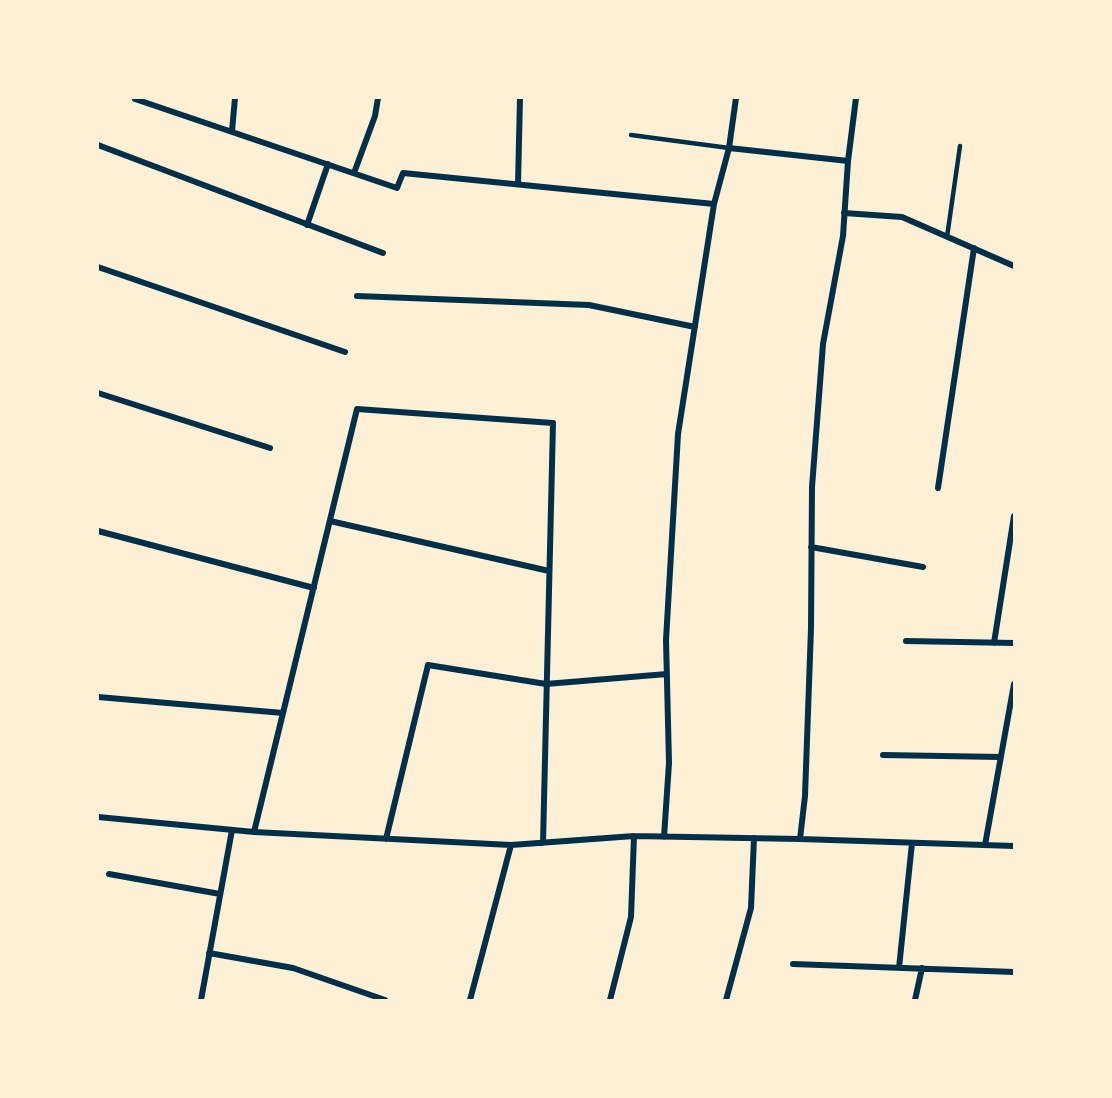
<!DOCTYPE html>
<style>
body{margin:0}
#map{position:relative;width:1112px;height:1098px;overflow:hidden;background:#fdf0d5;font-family:Manrope,sans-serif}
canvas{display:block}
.frame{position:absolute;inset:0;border:99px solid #fdf0d5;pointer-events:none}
</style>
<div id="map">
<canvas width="1112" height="1098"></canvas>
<div class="frame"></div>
</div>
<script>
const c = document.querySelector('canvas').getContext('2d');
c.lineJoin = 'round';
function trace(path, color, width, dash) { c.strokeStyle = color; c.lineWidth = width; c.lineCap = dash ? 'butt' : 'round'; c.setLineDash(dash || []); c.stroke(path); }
const service = new Path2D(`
 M631,135L729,148
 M947,237L960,146`);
const minor = new Path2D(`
 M135,99L397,188L403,173L714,204
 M232,131L235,98
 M98,145L383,253
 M729,148L848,161
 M354,173L375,116L378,98
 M518,184L520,98
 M844,213L902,217L1014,266
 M307,225L328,164
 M98,267L345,352
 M357,296L589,305L695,327
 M98,393L270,448
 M938,488L974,248
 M330,521L549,571
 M98,531L314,588
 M811,547L923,567
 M906,641L1014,643
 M994,643L1014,516
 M98,697L283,713L254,832
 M283,713L357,409L553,423L543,843
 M883,755L1001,757
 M98,817L254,832L511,845L634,836L800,839L1014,846
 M664,837L669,763L666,640L678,434L714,204L729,148L736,98
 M386,839L428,665L546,684L667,674
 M800,839L805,796L811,628L812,487L823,344L843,236L848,161L856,98
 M985,845L1014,684
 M109,874L220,894
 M209,953L293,968L385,1000
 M793,964L1014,972
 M899,968L912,843
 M201,1000L232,830
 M470,1000L511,845
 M610,1000L631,917L634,836
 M726,1000L751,908L754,838
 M915,1000L922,968`);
trace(service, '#003049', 4.5);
trace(minor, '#003049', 6);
</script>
